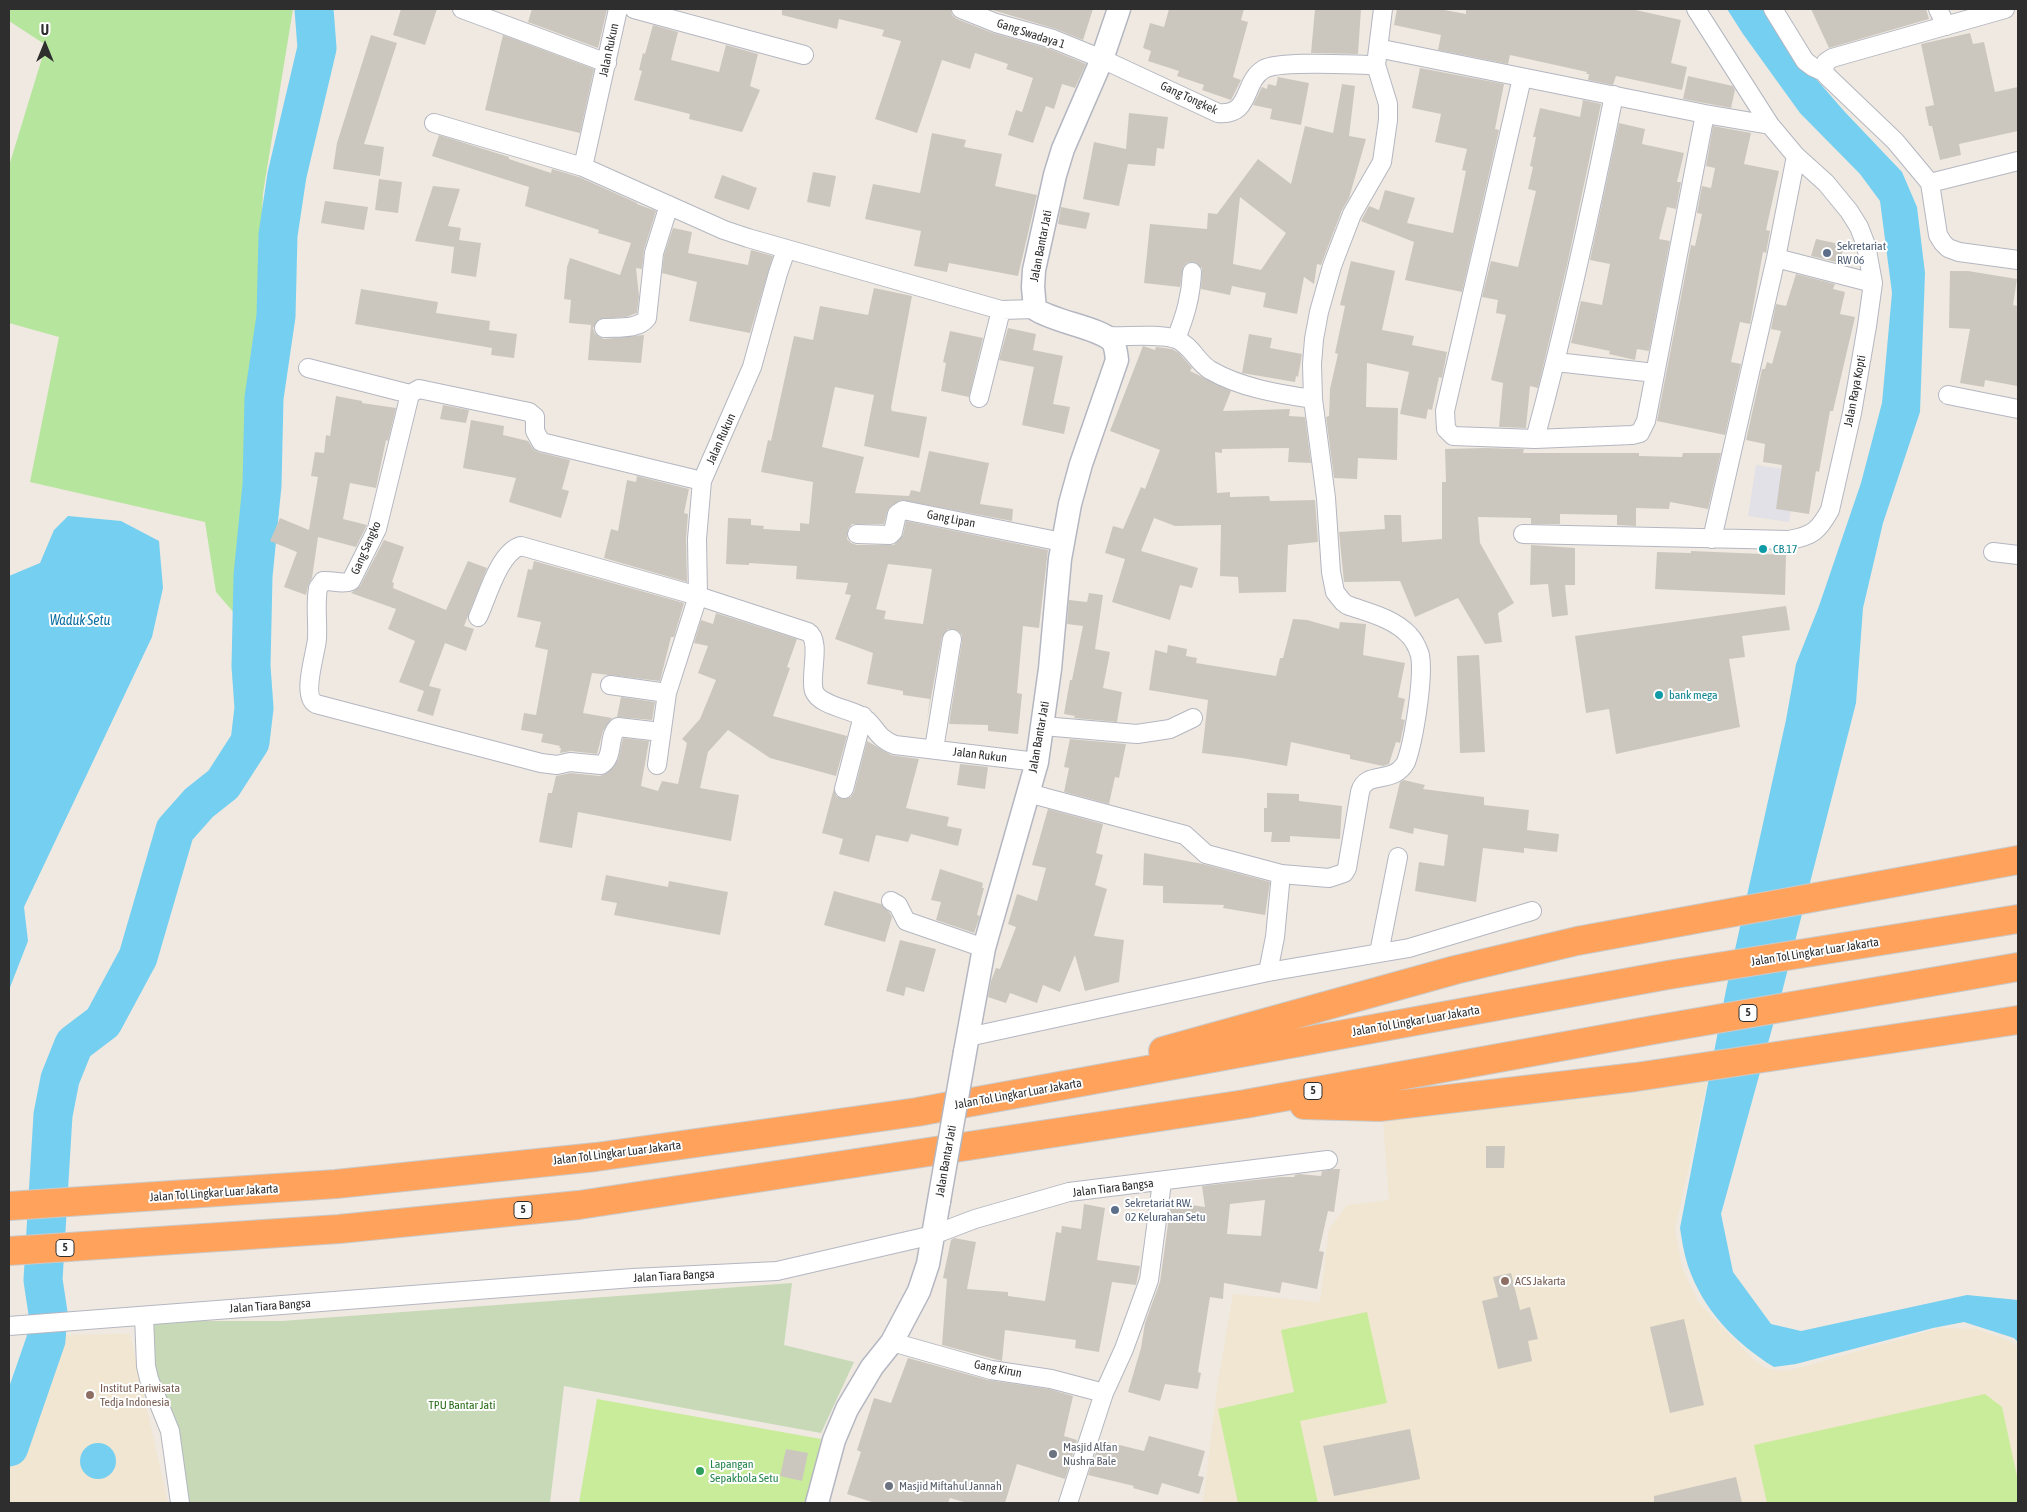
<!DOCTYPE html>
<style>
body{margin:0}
#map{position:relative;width:2027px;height:1512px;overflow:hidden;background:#efe9e1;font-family:"Asap Condensed",sans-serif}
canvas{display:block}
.frame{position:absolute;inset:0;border:10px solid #2e2e2e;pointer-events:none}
.north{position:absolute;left:20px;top:20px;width:50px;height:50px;-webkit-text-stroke:4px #fff;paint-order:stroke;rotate:0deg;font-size:14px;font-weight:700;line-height:20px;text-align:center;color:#2e2e2e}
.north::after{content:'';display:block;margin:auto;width:18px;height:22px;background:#2e2e2e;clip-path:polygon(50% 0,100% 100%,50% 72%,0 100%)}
</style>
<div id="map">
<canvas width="2027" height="1512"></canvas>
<div class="frame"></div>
<div class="north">U</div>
</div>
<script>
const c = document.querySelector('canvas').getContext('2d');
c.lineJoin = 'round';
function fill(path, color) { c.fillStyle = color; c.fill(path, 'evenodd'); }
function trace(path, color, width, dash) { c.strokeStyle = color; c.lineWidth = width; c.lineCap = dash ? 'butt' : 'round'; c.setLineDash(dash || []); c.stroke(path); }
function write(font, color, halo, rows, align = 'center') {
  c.font = font + ' "Asap Condensed",sans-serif'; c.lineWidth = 4; c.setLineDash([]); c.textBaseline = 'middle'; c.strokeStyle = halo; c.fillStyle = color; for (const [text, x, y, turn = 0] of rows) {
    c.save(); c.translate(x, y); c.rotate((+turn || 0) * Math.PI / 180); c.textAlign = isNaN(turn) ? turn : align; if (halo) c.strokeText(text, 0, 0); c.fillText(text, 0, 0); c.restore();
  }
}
const industrial = new Path2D(`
 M1756,465L1797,471L1789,522L1748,516Z`);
const education = new Path2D(`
 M1708,1078L1675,1230L1682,1267L1698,1302L1751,1357L1765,1368L1778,1371L1795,1369L1940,1328L1977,1329L2010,1341L2018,1348V1503H1203L1218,1382L1233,1294L1320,1302L1329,1229L1347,1205L1389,1200L1383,1121Z
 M130,1334L168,1503H9V1460L15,1455L57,1335Z`);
const green = new Path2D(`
 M9,9H293L263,193L256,342L235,614L216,592L205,522L30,482L59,337L9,323V166L46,45L9,21Z`);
const cemetery = new Path2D(`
 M792,1283L784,1345L854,1362L821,1433L564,1386L550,1503H188L151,1363L150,1321H282Z`);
const pitch = new Path2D(`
 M1367,1312L1387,1403L1300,1421L1318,1503H1238L1218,1409L1294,1392L1281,1330Z
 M1985,1394L2002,1407L2018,1481V1503H1767L1754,1445Z
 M597,1399L821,1439L810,1503H579Z`);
const water = new Path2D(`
 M1727,9H1768L1797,57L1844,111L1902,172L1917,207L1925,273L1920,412L1883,523L1863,608L1856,703L1781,996L1721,1214L1733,1272L1771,1324L1801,1331L1967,1295L2018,1300V1342L2014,1338L1964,1322L1933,1328L1796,1364L1774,1367C1735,1343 1703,1310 1688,1266C1684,1254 1682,1241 1680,1228L1726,990L1786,720L1796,664L1819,606L1861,483L1882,403L1892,293L1880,201L1860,174L1800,113L1743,34Z
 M68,516L121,521L159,541L163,588L152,637L24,907L28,941L9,990V576L40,563L54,530Z
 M80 1461a18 18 0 1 1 36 0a18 18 0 1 1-36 0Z`);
const river = new Path2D(`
 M9,1447L46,1340L48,1313L43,1280L53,1115L60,1079L74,1044L103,1022L138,957L175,830L199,803L223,784L250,742L254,708L251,666L253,576L262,485L264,398L276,316L278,235L287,175L317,48L314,9`);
const building = new Path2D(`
 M401,9H437L425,45L393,35Z
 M532,9H607L598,48L528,22Z
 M782,9H951L952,15L957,19L993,33L1050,49L1086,64L1075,88L1062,84L1054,109L1046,106L1033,143L1008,135L1016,110L1022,112L1033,78L1006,69L1008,64L975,53L970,69L942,60L917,133L875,119L901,41L882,36L884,30L839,19L837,29L782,15Z
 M989,9H1093L1083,40L1056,29Z
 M1169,9H1244L1241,20L1248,22L1233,77L1241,80L1231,100L1202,90L1204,85L1177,76L1179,71L1148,61L1151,51L1143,48L1150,23L1164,27Z
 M1315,9H1361L1358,54L1311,53Z
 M1397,9H1439L1466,14V9H1631L1681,20L1671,63L1687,67L1682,90L1616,76L1613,85L1588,80L1589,74H1586L1587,72L1510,55L1508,64L1438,50L1441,35L1394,25Z
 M1811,9H1926L1929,19L1829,48Z
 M653,25L678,32L671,60L719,72L726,45L758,54L750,86L760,90L742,132L689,119L690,114L634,100L642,71L639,70L643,53L645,54Z
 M1970,33L1973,44L1984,42L1995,92L2018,87V131L1959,144L1961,155L1940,160L1932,126H1929L1925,107L1934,105L1921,44Z
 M371,35L397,43L364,144L384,147L380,176L333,169L337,143Z
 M503,35L594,69L580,133L485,110Z
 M1420,68L1504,84L1495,129L1499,130L1462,292L1405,280L1414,242L1361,221L1369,206L1379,210L1385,190L1415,198L1407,223L1453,233L1466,171L1462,170L1467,149L1435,142L1441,114L1412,108Z
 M1688,76L1733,86L1735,90L1731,108L1683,99Z
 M1278,77L1309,83L1301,125L1270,119L1272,109L1253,105L1262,87L1267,89L1268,84L1276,86Z
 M1342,84L1355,86L1349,136L1366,139L1349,198L1342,210L1321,265L1317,264L1314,284L1304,277L1297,314L1263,307L1266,293L1232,286L1230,295L1201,289L1202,268L1193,262L1187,263L1183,267L1180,287L1144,283L1150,224L1207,229L1208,213L1217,214L1258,159L1291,184L1305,126L1333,133ZM1240,197L1286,233L1261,270L1233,264Z
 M1583,100L1601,104L1567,265L1538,388L1530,386L1526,428L1499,427L1503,383L1491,380L1506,315L1496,313L1498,300L1482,297L1491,261L1518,267L1536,191L1528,189L1533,167L1530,166L1536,137H1533L1540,108L1580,117Z
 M1129,113L1168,117L1164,149L1157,148L1155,166L1128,164L1119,206L1083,199L1094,142L1126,149Z
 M1619,123L1645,129L1642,144L1684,153L1677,182H1681L1676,209L1667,207L1659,239L1670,241L1649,351L1637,349L1635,360L1609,354L1610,351L1571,343L1581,301L1602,305L1610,264L1590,260Z
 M1713,126L1751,133L1744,164L1779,171L1766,230L1770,231L1766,253L1763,252L1750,324L1740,322L1731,362L1741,364L1725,435L1657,421L1691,245L1695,246L1702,214L1697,213L1702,186L1711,188L1715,168L1706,166Z
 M932,133L966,140L964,147L1002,154L995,186L1037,195L1018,276L949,263L947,272L914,266L921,231L865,219L873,184L920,193Z
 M439,135L509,157V159L551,173L552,169L579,177L637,203V204L656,211L644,250L642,269L636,268L639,296L637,313L626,317L599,319L593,328L595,334L604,339L644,335L641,363L588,360L591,325L569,323L571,300L564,299L567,267L570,258L620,275L631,243L598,233L599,230L525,206L529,187L432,156Z
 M813,172L836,176L830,207L807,202Z
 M722,175L757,188L749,210L714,198Z
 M379,179L402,182L398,213L375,210Z
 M433,186L460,189L448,226L461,228L459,240L481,243L476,277L451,273L454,247L415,241Z
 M325,201L368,207L364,230L321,223Z
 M1061,207L1090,213L1086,229L1058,224Z
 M673,228L692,232L688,253L748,265L751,250L773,256L750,333L689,321L697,282L662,273L664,255Z
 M1816,239L1844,245L1840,263L1811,256Z
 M1351,261L1395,271L1382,330L1414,336L1412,345L1447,352L1442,378L1439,377L1432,410L1428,409L1426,419L1400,414L1409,372L1367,363L1366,407L1398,408L1397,460L1358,458L1357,479L1334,478L1326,417L1329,416L1330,389L1338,354L1335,353L1345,306L1340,305Z
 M1950,271H1968L2017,279L2013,305L2018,306V375L2017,386L1985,380L1984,387L1960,383L1970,329L1949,328Z
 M1796,274L1835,284L1833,289L1845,292L1840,314L1855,317L1833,411H1830L1819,472L1816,471L1809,514L1776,509L1782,465L1763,462L1765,444L1746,440L1762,369H1765L1767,362L1772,364L1781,331L1771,329L1776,304L1786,306Z
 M874,288L912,296L891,408L892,411L927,417L919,458L864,446L874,395L835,387L822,447L864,457L855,493L909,496L911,490L920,492L929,451L989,463L980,504L1013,509L1012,521L901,500L891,506L887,512L884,524H852L848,529L847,539L851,543L857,545H894L903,535L906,521L1048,550L1039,628L1023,626L1017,693L1022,694L1018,734L988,731V725L949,724L962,641V635L958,631L948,629L942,637L927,720L930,699L903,695V691L867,684L873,653L835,639L851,595L845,594L848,583L796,579L797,566L749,563V565L726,564L728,518L751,519V525L764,526L763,529L800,531V523L809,524L813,482L761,472L768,440L771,441L794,336L813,340L820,306L868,315ZM888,564L932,569L923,624L884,619L886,611L876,609Z
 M361,289L438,302L436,313L490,321L489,330L517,334L514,358L491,355L492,348L355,324Z
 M1008,328L1036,334L1033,350L1063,356L1053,404L1070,407L1064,434L1022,425L1034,367L999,360Z
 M950,331L983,338L969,397L941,391L946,363L943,362Z
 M1249,334L1272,338L1270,348L1302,354L1298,377L1296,376L1295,382L1242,373Z
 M1143,346L1155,350L1156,347L1172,349L1179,353L1192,368L1190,371L1231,391L1223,411L1290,409L1289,416L1305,417L1311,463L1288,462L1289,448L1222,449V453L1215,452L1217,493L1230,492V497L1269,496L1270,501L1315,500L1318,542L1288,545L1286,592L1239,593L1238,577L1220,576L1221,525L1175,526L1154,518L1141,551L1198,568L1192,588L1180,585L1170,620L1112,602L1125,559L1105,553L1113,526L1123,529L1141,487L1145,489L1160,450L1110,431Z
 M336,396L362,401V403L396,408L388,441L386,440L376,488L350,483L343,519L367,525L356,547L318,537L312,578L308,586L306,595L284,587L297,552L270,541L280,518L309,530L318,477L311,476L315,452L324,453L326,435L330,436Z
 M443,405L469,410L466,423L440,419Z
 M471,420L504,426L503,435L528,441L534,450L538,452L570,460L562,489L569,491L561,518L509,502L516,478L463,468Z
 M1485,448L1524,449L1523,453H1639V456L1682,457L1683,453H1721L1708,509L1670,502L1669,509L1636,508V526L1617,525V515L1560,514V524H1531V518L1478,517L1480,543L1514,603L1498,613L1502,642L1485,644L1458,598L1415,617L1400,581L1344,582L1339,532L1385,529L1384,515H1401L1402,542L1442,539V482H1446L1445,449Z
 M637,476L689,489L684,513L688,514L686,539L687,582L604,558L611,529L618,531L627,480L636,482Z
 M384,540L404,547L392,582L394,583L393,588L446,610L468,561L487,568L464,626L474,629L466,651L445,643L429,686L441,689L433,716L417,711L424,691L399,682L415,641L388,629L396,609L351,593L360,586Z
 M1531,545L1575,548V585H1565L1568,615L1552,617L1548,584L1530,585Z
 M1691,551L1786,555L1785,595L1655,589L1657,552L1691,553Z
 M534,561L684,603L674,637H671L660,681L592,673L583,713L612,718L603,731L597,754L571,751L560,753L561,748H559L560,746L541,742L543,734L521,730L524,713L536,715L548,650L535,647L541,622L517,617L528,569L532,570Z
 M1089,593L1103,595L1095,649L1110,652L1103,688L1122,692L1117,722L1074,718L1075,716L1064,714L1070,680H1072L1083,626L1067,624L1069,600L1087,602Z
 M1786,606L1790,630L1742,636L1745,657L1729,659L1740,727L1616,754L1609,709L1586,713L1575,636Z
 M716,613L797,639L787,667L790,668L773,716L847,736L836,776L770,758L728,730L708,752L700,788L739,795L731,841L578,812L572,848L539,842L548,793H552L556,776L571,773L600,776L607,773L618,760L623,738L649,741L641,786L658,791L662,781L678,784L687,743L682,739L700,719L716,680L698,673L708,646L694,643L701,620L713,624Z
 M1293,619L1307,620L1339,629L1340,622L1366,624L1363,655L1405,663L1398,697L1405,699L1401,719L1405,720L1400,743L1396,742L1389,764L1383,766L1350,759V755L1291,742L1287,766L1242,758L1202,753L1208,700L1149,690L1155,650L1167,653L1168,645L1187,649L1186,656L1197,658L1196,663L1276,676L1280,658H1283Z
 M1479,655L1485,752L1460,753L1457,656Z
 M621,697L655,702L652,720L617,717Z
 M1070,739L1126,744L1119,778L1115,777L1109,804L1064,792L1069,768L1064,767Z
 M867,741L891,755L919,759L906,808L949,817L947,826L962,829L958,846L911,834L908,842L876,835L869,862L839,854L843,839L822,833L834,788L836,796L842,799L851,797L854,792Z
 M960,764L988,767L985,789L957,785Z
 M1404,780L1425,785L1423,789L1484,797V805L1529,810L1527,830L1559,834L1557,852L1524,848V853L1483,848L1476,902L1415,891L1419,862L1444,866L1448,835L1414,828L1413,834L1389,828L1400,782Z
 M1267,793L1299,794V801L1342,806L1340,839L1290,836V842H1271L1272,832H1264V808H1267Z
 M1048,809L1103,824L1096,853L1103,855L1095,885L1107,889L1094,936L1124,940L1119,982L1085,991L1075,955L1060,992L1043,985L1037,1003L1010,993L1006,1003L988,997L991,981L996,968L1000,969L1016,927L1008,924L1017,894L1037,901L1046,868L1032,865Z
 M1144,853L1203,864L1270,882L1265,915L1223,908L1224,905L1163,903V886L1143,885Z
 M940,869L983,883L982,888H984L977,915L980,916L974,933L936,920L941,902L931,900Z
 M606,875L668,887L669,881L728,892L720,935L614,915L617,903L601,900Z
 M834,891L881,904L890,913L892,917L885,942L824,925Z
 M900,940L936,949L924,992L906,987L904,996L886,991Z
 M1486,1146H1505L1504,1168H1486Z
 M1334,1169H1340L1334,1212L1328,1211L1319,1251L1324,1252L1317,1289L1282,1282L1280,1293L1224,1283L1223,1299L1210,1297L1198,1372L1201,1373L1198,1389L1165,1384L1160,1401L1128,1392L1141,1348L1145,1323L1160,1282L1171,1202L1205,1207L1202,1186L1281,1177H1294L1295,1175L1299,1174L1321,1176L1322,1171ZM1265,1200L1261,1236L1227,1234L1230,1204Z
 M1084,1204L1105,1208L1097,1260L1140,1266L1136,1285L1112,1282L1099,1352L1075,1348L1076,1340L1005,1330L1002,1361L942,1345L947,1279L943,1278L951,1240L954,1238L976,1242L967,1289L1008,1292V1296L1045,1301L1056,1232L1061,1233L1062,1226L1081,1229Z
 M1511,1273L1520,1310L1530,1307L1538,1339L1528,1341L1532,1361L1498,1369L1482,1301L1498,1297L1493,1277Z
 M1684,1319L1704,1405L1670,1413L1650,1327Z
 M908,1358L988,1380L1049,1389L1073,1396L1064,1436L1077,1440L1065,1479L1017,1464L1005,1503H967L950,1498L948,1503H875L847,1494L861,1452L857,1450L874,1398L891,1403Z
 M1410,1429L1420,1479L1334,1496L1323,1446Z
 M1149,1436L1205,1451L1198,1476L1204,1477L1199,1494L1162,1483L1158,1495L1133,1488L1134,1486L1088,1475L1098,1447L1101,1448L1103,1441L1144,1451Z
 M786,1449L808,1453L802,1481L780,1476Z
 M1736,1477L1742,1503H1654V1496Z`);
const minor = new Path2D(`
 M462,9L607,63
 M634,9L804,55
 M961,9L996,23L1053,39L1102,59L1218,113C1252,116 1242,82 1264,69C1281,60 1354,65 1376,65
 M1773,9L1805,61L1813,67L1824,72
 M1938,9L1946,26
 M2005,9L1832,58L1826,62L1824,69L1826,75L1895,141L1930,183L1938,235L1943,243L1948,248L1959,252L2018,260
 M1387,50L1705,114L1770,125
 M1522,78L1445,411L1446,429L1453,436L1535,439L1632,435L1640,433L1646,421L1705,114
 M434,123L583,167L724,230L748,238L1001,310L1035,309
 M583,167L618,9
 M1930,183L2018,161
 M1776,258L1873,283
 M604,328C617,327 638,330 647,318L654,253L669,205
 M1107,336C1126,337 1158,333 1176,339C1191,345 1197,362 1210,370C1241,388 1279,394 1313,399
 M1176,339C1185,316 1191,297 1192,272
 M1556,362L1655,373
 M308,368L410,394
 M1948,395L2018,409
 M979,398L1001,310
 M1535,439C1566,325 1591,210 1614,95
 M857,534L890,535L893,532L897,514L903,510L1062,542
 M1523,534L1789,540C1813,536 1819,530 1830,510L1852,413L1867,326L1873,283L1866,245L1859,227L1849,211L1826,183L1796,156L1770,125L1696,9
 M1712,539L1776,258L1796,156
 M1993,552L2018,555
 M478,617C487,598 499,552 521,546L698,596L808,632C822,641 809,676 814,691C819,705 849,709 861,716C875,723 875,738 895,745L1037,762
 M610,685L667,693
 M1043,726L1137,734L1170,729L1193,718
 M661,732L618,727C607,736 615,757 601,765L570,762L557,765L541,763L316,704C301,696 316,653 317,639C318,622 315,605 318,588L323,581C333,580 342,585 351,581L377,529L410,394L419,389L529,412L535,417V431L541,442L702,481
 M934,749L952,639
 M657,765L667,693L698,596L697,539L702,481L752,367L778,273L786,250
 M844,789L863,716
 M1028,793L1185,835L1206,854L1281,874L1329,878L1344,873L1347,868L1360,792C1366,769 1393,786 1406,762C1414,740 1424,677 1420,655C1418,649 1414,640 1409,635C1393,618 1369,613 1347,605L1343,602L1335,592L1331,572L1326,498L1313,399L1312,364L1314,339L1319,312L1332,266L1352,214L1382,162L1388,120V104L1376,65L1383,9
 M891,901L898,905L906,921L984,948
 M1379,953L1398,857
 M1268,972L1275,937L1281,874
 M968,1037L1268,972L1409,948L1532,911
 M144,1316L146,1366L149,1379L170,1431L180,1503
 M9,1326L633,1278L777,1271L933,1235L975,1219L1069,1192L1328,1160
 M892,1342L991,1370L1051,1379L1104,1393
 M1068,1503L1104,1393L1124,1349L1149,1280L1162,1182`);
const tertiary = new Path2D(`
 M965,1052L984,948L1037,762L1050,669L1060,559L1070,504L1081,464L1117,360C1116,353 1116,346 1112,341C1100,328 1054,322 1035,309L1033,287L1034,270L1055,175L1063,149L1102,59L1119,9
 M817,1503L834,1440L847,1409L872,1367L892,1342L919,1291L928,1264L939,1201`);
const motorway = new Path2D(`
 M1163,1051L1455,970L1577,941L2018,860
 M1304,1105L1379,1107L1636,1077L2018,1020
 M9,1206L336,1184L596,1157L917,1112L1668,975L2018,919
 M9,1251L339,1229L579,1205L1245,1104L1653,1030L2018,967`);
const tertiaryBridge = new Path2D(`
 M939,1201L965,1052`);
const markers = [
 [1827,253,5,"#5c6f8a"],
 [1763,549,5,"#0f9aa8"],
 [1659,695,5,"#0f9aa8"],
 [1115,1210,5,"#5c6f8a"],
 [1505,1281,5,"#8d6e63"],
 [90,1395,5,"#8d6e63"],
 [1053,1454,5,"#6b7280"],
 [700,1471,5,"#2e9e5b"],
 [889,1486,5,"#6b7280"]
];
const shields = [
 [1748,1013,18],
 [1313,1091,18],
 [523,1210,18],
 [65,1248,18]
];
const shieldNames = [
 ["5",1748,1013],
 ["5",1313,1091],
 ["5",523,1210],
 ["5",65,1248]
];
const streetNames = [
 ["Gang Swadaya 1",1031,34,18],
 ["Jalan Rukun",609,50,-78],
 ["Gang Tongkek",1189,98,25],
 ["Jalan Bantar Jati",1041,246,-79],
 ["Jalan Raya Kopti",1855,391,-79],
 ["Jalan Rukun",721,439,-66],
 ["Gang Lipan",951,519,11],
 ["Gang Sangko",366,548,-66],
 ["Jalan Bantar Jati",1039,737,-80],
 ["Jalan Rukun",980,755,7],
 ["Jalan Tol Lingkar Luar Jakarta",1815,952,-9],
 ["Jalan Tol Lingkar Luar Jakarta",1416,1021,-10],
 ["Jalan Tol Lingkar Luar Jakarta",1018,1094,-10],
 ["Jalan Tol Lingkar Luar Jakarta",617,1153,-7],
 ["Jalan Bantar Jati",946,1161,-80],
 ["Jalan Tiara Bangsa",1113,1188,-7],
 ["Jalan Tol Lingkar Luar Jakarta",214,1193,-4],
 ["Jalan Tiara Bangsa",674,1276,-3],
 ["Jalan Tiara Bangsa",270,1306,-4],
 ["Gang Kirun",998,1369,11]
];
const serviceNames = [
 ["Sekretariat",1837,246],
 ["RW 06",1837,260],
 ["Sekretariat RW.",1125,1203],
 ["02 Kelurahan Setu",1125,1217]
];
const cultureNames = [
 ["CB.17",1773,549],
 ["bank mega",1669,695]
];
const educationNames = [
 ["ACS Jakarta",1515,1281],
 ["Institut Pariwisata",100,1388],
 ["Tedja Indonesia",100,1402]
];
const parkNames = [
 ["TPU Bantar Jati",462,1405]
];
const worshipNames = [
 ["Masjid Alfan",1063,1447],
 ["Nushra Bale",1063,1461],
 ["Masjid Miftahul Jannah",899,1486]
];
const leisureNames = [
 ["Lapangan",710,1464],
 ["Sepakbola Setu",710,1478]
];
const waterNames = [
 ["Waduk Setu",80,621]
];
fill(industrial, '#e3e1e8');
fill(education, '#f0e6d1');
fill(green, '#b6e59e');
fill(cemetery, '#c8d9b8');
fill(pitch, '#c9ec9a');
fill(water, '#75cff0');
trace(river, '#75cff0', 39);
fill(building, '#cbc7bf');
trace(minor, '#b4b7c1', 20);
trace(tertiary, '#b4b7c1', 25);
trace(motorway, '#c9c9c9', 30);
trace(minor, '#fff', 18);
trace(tertiary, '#fff', 22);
trace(motorway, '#ffa35c', 28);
trace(tertiaryBridge, '#b4b7c1', 25, []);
trace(tertiaryBridge, '#fff', 22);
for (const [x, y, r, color] of markers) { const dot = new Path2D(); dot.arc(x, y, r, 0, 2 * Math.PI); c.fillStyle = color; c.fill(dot); trace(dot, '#fff', 2); }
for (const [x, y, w] of shields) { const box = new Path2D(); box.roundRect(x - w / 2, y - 8.5, w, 17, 4); c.fillStyle = '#fff'; c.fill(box); trace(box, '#2e2e2e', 1); }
write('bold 11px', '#2e2e2e', null, shieldNames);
write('12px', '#2e2e2e', '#fff', streetNames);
write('12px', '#4e5e75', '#fff', serviceNames, 'left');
write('12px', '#0d838f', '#fff', cultureNames, 'left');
write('12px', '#785e54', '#fff', educationNames, 'left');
write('12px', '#2c6e1b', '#fff', parkNames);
write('12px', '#5b616d', '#fff', worshipNames, 'left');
write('12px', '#27864d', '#fff', leisureNames, 'left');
write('italic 14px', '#0d6fa3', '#fff', waterNames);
</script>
